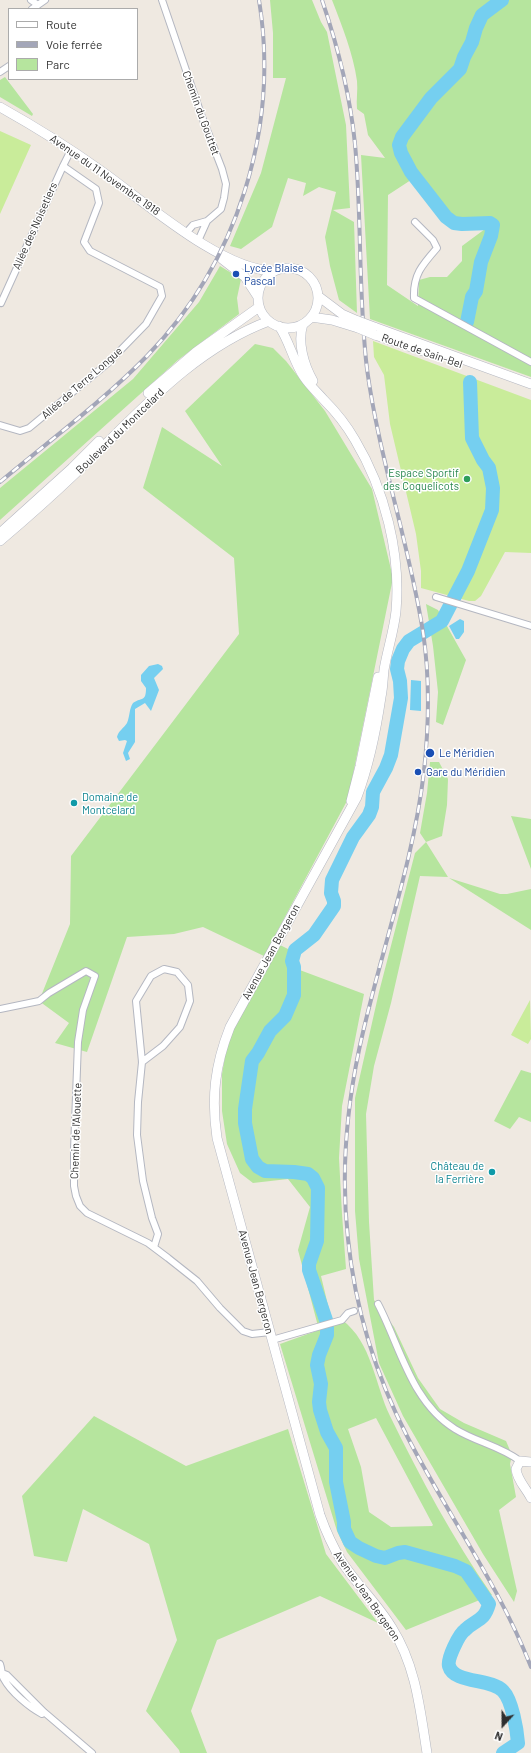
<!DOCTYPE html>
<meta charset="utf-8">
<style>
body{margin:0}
#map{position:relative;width:531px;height:1753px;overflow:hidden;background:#efe9e1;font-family:Barlow,sans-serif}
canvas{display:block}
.legend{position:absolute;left:8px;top:8px;width:130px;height:72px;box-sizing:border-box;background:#fff;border:1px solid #ababab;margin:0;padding:5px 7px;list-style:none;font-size:12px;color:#2e2e2e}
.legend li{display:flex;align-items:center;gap:8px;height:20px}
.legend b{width:20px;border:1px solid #ababab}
.north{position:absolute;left:483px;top:1705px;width:40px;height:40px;-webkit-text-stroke:3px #fff;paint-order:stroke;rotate:201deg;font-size:11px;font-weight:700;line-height:16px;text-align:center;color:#2e2e2e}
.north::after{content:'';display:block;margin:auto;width:14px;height:18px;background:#2e2e2e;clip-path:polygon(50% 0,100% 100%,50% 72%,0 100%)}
</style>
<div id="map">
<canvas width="531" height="1753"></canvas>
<ul class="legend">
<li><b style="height:5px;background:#fff"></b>Route</li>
<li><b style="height:5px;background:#a3a6b8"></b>Voie ferrée</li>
<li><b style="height:11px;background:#b6e59e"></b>Parc</li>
</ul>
<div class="north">N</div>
</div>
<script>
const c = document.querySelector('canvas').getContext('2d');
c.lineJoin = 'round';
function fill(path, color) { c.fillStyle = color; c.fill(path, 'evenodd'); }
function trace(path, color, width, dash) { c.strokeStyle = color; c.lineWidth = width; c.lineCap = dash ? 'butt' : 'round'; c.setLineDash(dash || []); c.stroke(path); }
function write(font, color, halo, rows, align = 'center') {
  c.font = font + ' Barlow,sans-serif'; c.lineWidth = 3; c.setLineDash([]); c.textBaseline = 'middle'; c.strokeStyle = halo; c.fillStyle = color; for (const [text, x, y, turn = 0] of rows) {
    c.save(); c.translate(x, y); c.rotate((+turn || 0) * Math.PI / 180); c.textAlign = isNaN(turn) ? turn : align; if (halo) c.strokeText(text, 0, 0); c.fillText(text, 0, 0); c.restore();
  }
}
const green = new Path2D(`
 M270,0H312L321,22L327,32L346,125L350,208L333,210L354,222L357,313L339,300L330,266L325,237L336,192L319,187L303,196L306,183L288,178L272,227L241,249L230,246L261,173L286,78H273V33Z
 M332,0H531V377L370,319L361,155L385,158L368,135L364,114L357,109C356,100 358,90 357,81C353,53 342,26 332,0ZM417,176C425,187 448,220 460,221C471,222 481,219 492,221L494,231L485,229L462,246V261L447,277H430L419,280L418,306L387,285L388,195Z
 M5,77L33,114L32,116L0,97V80Z
 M220,266L241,279L237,298L239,314L178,360L0,520V488L133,379L199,302Z
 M255,344L273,348L286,361L325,411L372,489L393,578L348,799L264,956L203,927L174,934L127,937L87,1052L55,1043L69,1023L39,1001L70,924L71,856L239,634L234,558L143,488L162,427L222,466L185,411Z
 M426,604L438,610L466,660L443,725L436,722L438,692L433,646Z
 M430,762H439L448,779L447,805L442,836L426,842L448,877L420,876L391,1003L374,1066L366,1114L369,1222L374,1300L394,1327L418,1378L440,1409L464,1423L506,1441L512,1455L510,1464L516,1497L499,1510L517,1591L514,1602L483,1554L403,1416L379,1363L359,1259L355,1211V1098L379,992L415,853L426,842L420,833L427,793Z
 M511,816L531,819V869Z
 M449,878L500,894H507L531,889V930Z
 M276,943L290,950L289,966L364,994L342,1106L339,1158L342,1214L346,1269L321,1276L332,1322L342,1320C372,1342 375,1385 390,1416C420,1477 453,1539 492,1595L406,1630L347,1552L337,1531L280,1344L319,1330L298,1250L310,1207L288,1179L253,1183L240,1173L227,1144L222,1111V1074L230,1027ZM376,1418L433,1525L432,1526L391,1527L369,1512L361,1467L348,1429Z
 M521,1070L531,1073V1122L519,1117L510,1129L494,1121Z
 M94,1416L186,1466L288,1429L326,1554L378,1623L320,1596L217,1640L191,1711L207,1753H180L179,1750L146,1711L177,1640L149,1544L83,1509L67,1562L34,1556L22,1496Z`);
const pitch = new Path2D(`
 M0,131L31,145L0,214Z
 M373,341L531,400V553L505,552L481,596L475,601H469L421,588V571L416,534L390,424L384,375L374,357Z
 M530,1000L531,1039L528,1044L511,1035Z`);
const water = new Path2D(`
 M460,619L464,621V632L459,639H456L449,626Z
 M158,664L162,666L163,669L154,678L159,690L151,711L145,703L135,709V742L128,753L130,759L126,761L123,753L127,741L125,740L119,741L117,737C118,731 124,728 127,723C130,716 129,709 133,703C142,697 146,702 146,688L141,681V675L149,666Z
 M411,680L421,681V711L410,710Z`);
const river = new Path2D(`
 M467,322L472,297L476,291L481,262L491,236L493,225L490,223L462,224L454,223L446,217L411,172L401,153L399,145L402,137L431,98L460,69L464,57L472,42L476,28L482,15L502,0
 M470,382L472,438L483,460L489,468L493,488L492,510L468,571L442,621L409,641L403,649L398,661L397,669L400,681L401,698L391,755L386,768L373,792L372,807L369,815L353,837L332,880L331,893L334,901V906L314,935L295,950L292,961L294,967V995L285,1016L270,1031L258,1053L252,1061L245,1109V1123L252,1159L258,1167L265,1171L294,1172L308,1174L313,1178L318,1188L317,1241L309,1264V1270L327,1323V1335L319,1355L317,1365L321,1384L319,1402L320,1410L327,1432L336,1448V1482L344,1522V1529L350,1542L359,1548L376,1556L385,1558L398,1553L405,1552L455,1566L466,1571L489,1604C484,1622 476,1619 465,1630C459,1634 447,1659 449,1666C454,1684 491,1678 503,1691C512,1700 517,1730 518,1743L503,1753`);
const street = new Path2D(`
 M31,0L38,5
 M162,0L202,117L222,169L226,184L224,198L221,209L207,221L193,225L186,233
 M32,9L45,0
 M0,72L9,66
 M415,222L433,240L437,248C422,265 413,275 414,298L531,362
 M198,241L207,221
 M1,303L63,166L71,150
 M0,425L20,431L29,428L108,363L146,324L162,296L160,287L90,251L84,242L99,203L96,189L63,166
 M436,597L531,626
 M0,1009L39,1001L49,993L86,971L95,976L83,1010L78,1042L74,1150V1186L76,1196L80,1206L87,1213L148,1243L168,1258L197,1281L220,1308L243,1331L252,1334L270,1332
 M142,1062L163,1046L180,1027L190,1001L188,985L177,972L164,969L151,976L136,1001L142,1062L138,1102L137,1135L143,1181L152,1218L158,1234L154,1247
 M378,1304C400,1346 411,1402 455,1429C476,1442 500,1446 520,1461
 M272,1340L342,1320L348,1313L354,1311
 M0,1664C2,1669 1,1675 4,1679C11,1692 29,1707 42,1714L44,1712
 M2,1673L7,1675L44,1712L92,1753`);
const secondary = new Path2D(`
 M0,107C34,126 68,147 100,170C144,201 221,270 274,271
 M222,259L245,277L258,297
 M258 298a30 30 0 1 1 60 0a30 30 0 1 1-60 0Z
 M318,296L342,314L358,321
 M311,317L332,320L358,328
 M303,324C297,342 304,365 313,381
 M279,326C290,342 293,361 304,377C310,386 317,392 324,400C336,412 347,426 355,440C385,490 401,554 396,611C394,631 387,651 384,670C383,679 383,688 381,697C376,731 369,765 357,797L230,1027C215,1065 211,1097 217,1138L320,1515C326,1532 333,1547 342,1562C357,1585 378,1604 392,1628C416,1666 420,1709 427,1753
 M374,327L531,384
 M375,335L423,351
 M148,393L196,352L259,307
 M0,533L72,468L99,441
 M0,541C26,519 52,496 77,472C136,416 191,350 269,321
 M351,801L360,766L378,677
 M531,1462L520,1461L516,1469C517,1480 526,1488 531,1498`);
const rail = new Path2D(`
 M322,0C338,47 350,94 355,144C362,218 358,294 367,369C379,458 409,543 423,632C430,678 429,725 424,771C413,866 379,956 359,1050C346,1112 341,1176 348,1239C355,1308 376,1376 408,1438C448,1515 499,1585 531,1667
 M0,482C49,441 102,402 147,356C237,263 280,128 259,0`);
const secondaryBridge = new Path2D(`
 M358,321L374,327
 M358,328L375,335`);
const markers = [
 [236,274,4,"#1a4fb4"],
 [467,479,4,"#2e9e5b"],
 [430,753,5,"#1a4fb4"],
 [418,772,4,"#1a4fb4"],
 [74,803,4,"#0f9aa8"],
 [492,1172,4,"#0f9aa8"]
];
const streetNames = [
 ["Chemin du Gouttet",201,113,70],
 ["Avenue du 11 Novembre 1918",105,175,35],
 ["Allée des Noisetiers",35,226,-66],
 ["Route de Sain-Bel",422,351,19],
 ["Allée de Terre Longue",82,383,-41],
 ["Boulevard du Montcelard",120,431,-44],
 ["Avenue Jean Bergeron",271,952,-61],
 ["Chemin de l'Alouette",76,1131,-88],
 ["Avenue Jean Bergeron",256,1282,75],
 ["Avenue Jean Bergeron",367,1596,55]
];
const transitNames = [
 ["Lycée Blaise",244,268],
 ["Pascal",244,281],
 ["Le Méridien",439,753],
 ["Gare du Méridien",426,772]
];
const leisureNames = [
 ["Espace Sportif",459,473],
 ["des Coquelicots",459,486]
];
const cultureNames = [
 ["Domaine de",82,797],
 ["Montcelard",82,810],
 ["Château de",484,1166,"right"],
 ["la Ferrière",484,1179,"right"]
];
fill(green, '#b6e59e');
fill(pitch, '#c9ec9a');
fill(water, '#75cff0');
trace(river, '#75cff0', 14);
trace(street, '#b4b7c1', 8);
trace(secondary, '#b4b7c1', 10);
trace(street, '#fff', 6);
trace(secondary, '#fff', 9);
trace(rail, '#a3a6b8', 4);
trace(rail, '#fff', 2.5, [8]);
trace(secondaryBridge, '#b4b7c1', 10, []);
trace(secondaryBridge, '#fff', 9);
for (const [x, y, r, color] of markers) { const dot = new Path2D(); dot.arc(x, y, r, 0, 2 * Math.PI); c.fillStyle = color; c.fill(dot); trace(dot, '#fff', 1.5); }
write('11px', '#2e2e2e', '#fff', streetNames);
write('11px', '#164399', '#fff', transitNames, 'left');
write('11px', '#27864d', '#fff', leisureNames, 'right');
write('11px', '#0d838f', '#fff', cultureNames, 'left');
</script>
